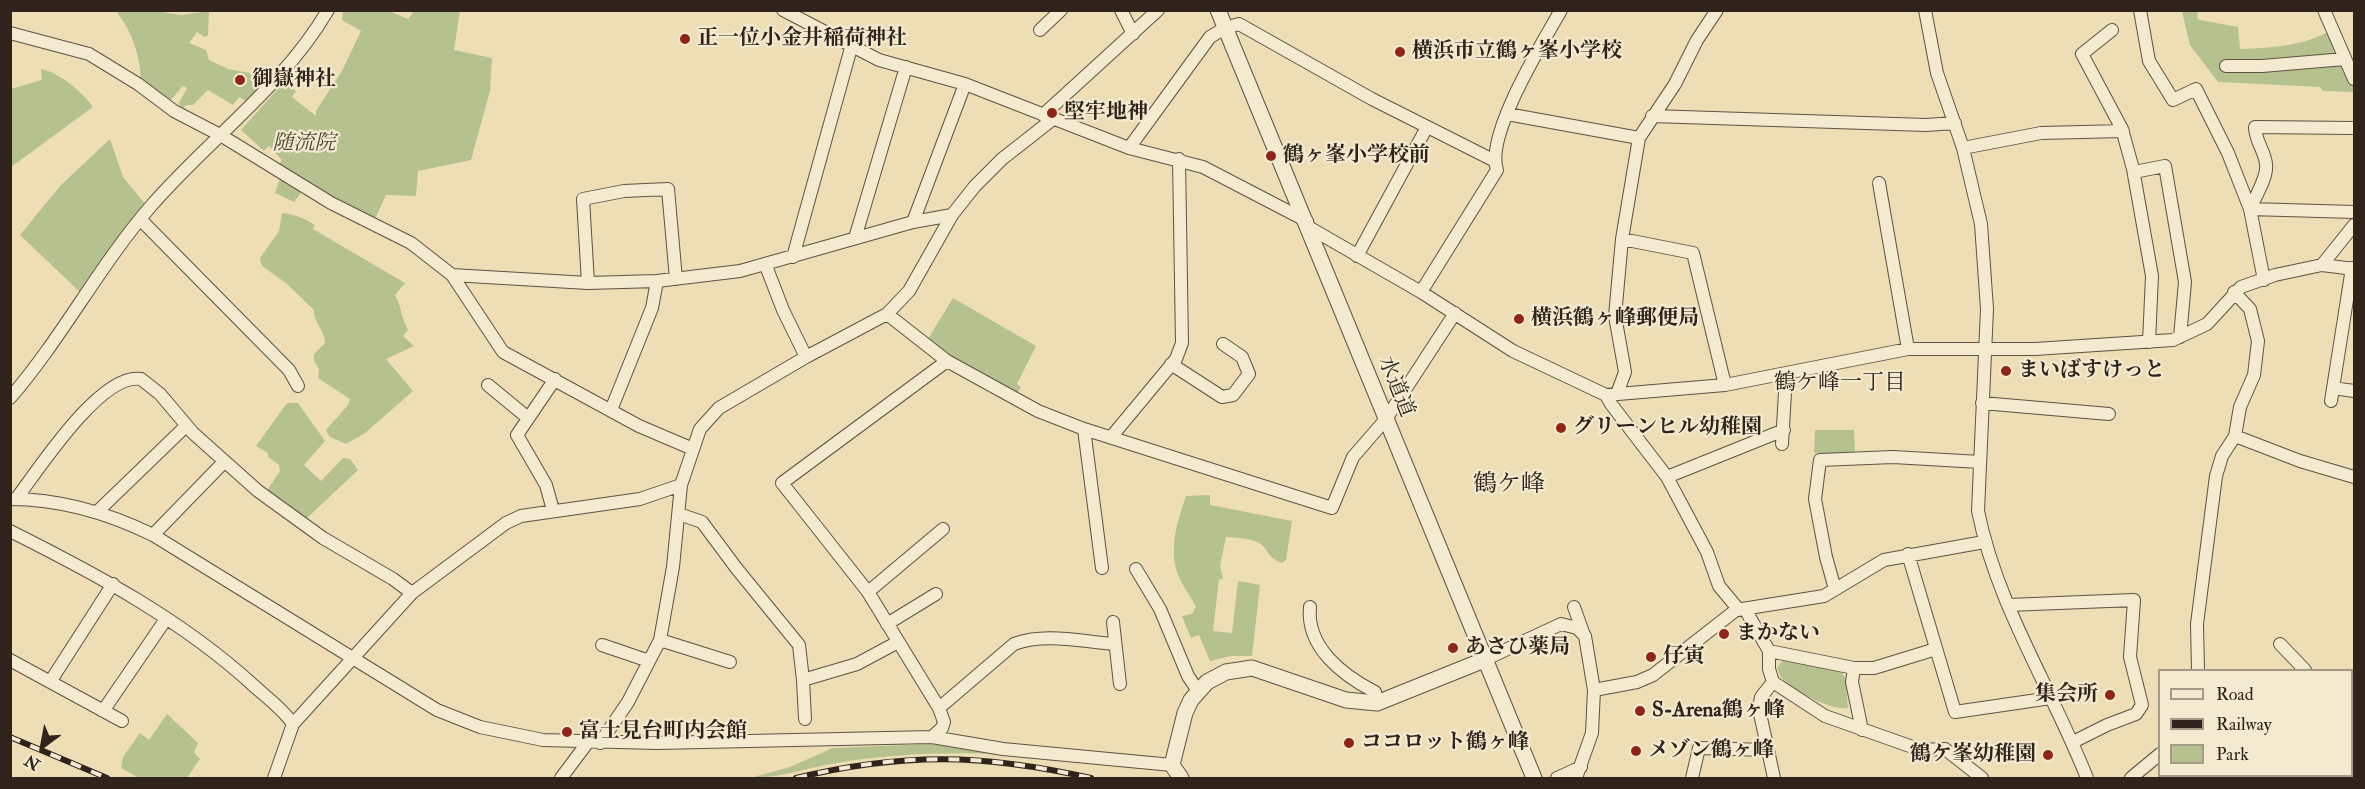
<!DOCTYPE html>
<meta charset="utf-8">
<style>
body{margin:0}
#map{position:relative;width:2365px;height:789px;overflow:hidden;background:#eddeb5;font-family:"IM FELL Double Pica",serif}
canvas{display:block}
.frame{position:absolute;inset:0;border:12px solid #30231c;pointer-events:none}
.legend{position:absolute;left:2158px;top:669px;width:195px;height:108px;box-sizing:border-box;background:#f3eacf;border:2px solid #a59a87;margin:0;padding:8px 10px;list-style:none;font-size:18px;color:#30231c}
.legend li{display:flex;align-items:center;gap:12px;height:30px}
.legend b{width:30px;border:2px solid #a59a87}
.north{position:absolute;left:12px;top:717px;width:60px;height:60px;-webkit-text-stroke:4px #f3eacf;paint-order:stroke;rotate:212deg;font-size:16px;font-weight:700;line-height:24px;text-align:center;color:#30231c}
.north::after{content:'';display:block;margin:auto;width:21px;height:27px;background:#30231c;clip-path:polygon(50% 0,100% 100%,50% 72%,0 100%)}
</style>
<div id="map">
<canvas width="2365" height="789"></canvas>
<div class="frame"></div>
<ul class="legend">
<li><b style="height:8px;background:#f3eacf"></b>Road</li>
<li><b style="height:8px;background:#30231c"></b>Railway</li>
<li><b style="height:16px;background:#b5c290"></b>Park</li>
</ul>
<div class="north">N</div>
</div>
<script>
const c = document.querySelector('canvas').getContext('2d');
c.lineJoin = 'round';
function fill(path, color) { c.fillStyle = color; c.fill(path, 'evenodd'); }
function trace(path, color, width, dash) { c.strokeStyle = color; c.lineWidth = width; c.lineCap = dash ? 'butt' : 'round'; c.setLineDash(dash || []); c.stroke(path); }
function write(font, color, halo, rows, align = 'center') {
  c.font = font + ' "IM FELL Double Pica","Noto Serif JP",serif'; c.lineWidth = 4.5; c.setLineDash([]); c.textBaseline = 'middle'; c.strokeStyle = halo; c.fillStyle = color; for (const [text, x, y, turn = 0] of rows) {
    c.save(); c.translate(x, y); c.rotate((+turn || 0) * Math.PI / 180); c.textAlign = isNaN(turn) ? turn : align; if (halo) c.strokeText(text, 0, 0); c.fillText(text, 0, 0); c.restore();
  }
}
const green = new Path2D(`
 M116,11H155L182,15L209,11L208,35L205,37L197,32L189,43L206,50L209,60L228,69L250,73L267,84L249,103L239,97L233,105L208,90L193,105H187L182,109L179,103L187,88L183,86L169,102L141,81C140,55 132,31 116,11Z
 M343,11H389L408,19L414,11H460L454,50L492,58L490,91L471,160L418,171L416,196L386,195L374,221L277,166L282,160L269,146L264,151L241,130L284,82L296,91L292,97L316,116V111L342,71L361,31L342,20Z
 M2182,11H2198L2197,18L2200,20L2238,27L2240,49C2271,48 2301,46 2328,32L2349,84H2354V92L2323,91L2320,87L2218,82L2190,45Z
 M41,69C58,72 83,92 93,107L11,167V89L42,80Z
 M110,139L123,177L145,204L81,293L20,235L60,186Z
 M280,178L303,190L294,202L275,193Z
 M282,213C294,214 304,218 315,225L313,229L405,283L395,295C402,308 401,318 408,330L403,336L414,346L386,359L413,391L365,433L346,444L330,437L326,430L348,405L350,399L318,378L319,369L314,361V354L325,343C325,330 313,322 314,310L286,283L262,266L260,258L279,231Z
 M953,298L1036,346L1017,384L1021,387L1015,397L925,344Z
 M287,403H298L325,441L304,465L321,481L343,458L350,459L358,470L306,519L266,492L280,471L279,465L268,457V453L256,446Z
 M1815,430H1854L1855,454L1814,453Z
 M1210,495V505L1292,521L1286,560L1282,563C1271,559 1271,556 1264,547C1257,538 1237,538 1226,537L1220,566L1223,579H1219L1213,631L1232,633L1238,581L1260,585L1252,656H1231L1210,661L1199,635L1191,638L1182,616L1192,614L1196,607C1191,597 1184,588 1180,579C1167,552 1177,523 1186,496Z
 M1783,660L1840,671L1845,677L1848,708C1832,711 1796,692 1784,680C1780,678 1779,672 1777,668Z
 M167,714L198,743L194,752L200,759L187,778H139L121,768L123,757L140,733L149,740Z
 M931,744L1000,754C944,752 887,754 831,764C803,769 779,778 750,778L790,767L833,748Z`);
const minor = new Path2D(`
 M783,10L879,60L965,84L1129,148L1203,167L1307,221
 M1121,10L1133,34
 M1925,10L1937,73L1963,148L1981,224L1987,309L1978,511C1997,606 2052,689 2087,778
 M2140,10L2149,61L2173,100L2196,89L2228,153L2250,209L2264,280
 M2324,10L2354,79
 M1040,30L1061,10
 M2112,30L2082,54L2122,129L2133,169L2152,276L2149,342
 M10,33L89,54L138,84L174,111L222,136L331,203L411,243L452,275L503,352L639,426L693,449
 M2226,66H2262L2345,59
 M1507,114L1639,138
 M1043,115L1158,10
 M1652,116L1926,125L1955,123
 M2354,128L2255,127C2255,141 2265,151 2266,164C2268,177 2255,197 2250,209L2354,212
 M1129,148L1210,37L1225,28L1239,24L1372,99L1493,160
 M1963,148L2041,133L2123,131
 M2134,172L2165,166L2185,282L2180,337
 M1879,183L1908,349
 M140,219L289,370L298,386
 M913,222L965,84
 M1310,228L1421,292L1513,351L1606,395L1725,385L1908,349H2035L2173,340L2207,324L2241,287L2275,275L2322,265L2354,269
 M855,238L906,67
 M1622,239L1693,253L1725,385
 M1357,256L1427,127
 M793,257L851,48
 M2322,265L2354,225
 M766,266L783,310L806,357
 M452,275L588,283L657,281L740,271L913,222L952,215
 M588,283L583,199L624,191L668,189L676,279
 M1421,292L1497,170C1485,135 1542,44 1561,10
 M887,314L947,361L1038,411L1084,429L1332,508L1353,457L1386,419L1455,313
 M1171,364L1222,397L1233,395L1249,374L1242,357L1223,344
 M488,385L528,418
 M2333,388L2354,391
 M1617,394L1625,372L1615,316L1622,239L1639,138L1675,84L1697,40L1717,10
 M1606,395L1611,404L1667,477L1707,552L1719,586L1739,610
 M10,398C62,338 99,266 151,206C208,140 283,87 328,10
 M2331,401L2352,268
 M1982,403L2109,414
 M611,410L652,308L657,281
 M1084,429L1102,568
 M1112,436L1176,359L1182,343L1179,159
 M2235,436L2300,461L2354,477
 M1782,444L1786,375
 M1667,477L1784,430
 M10,499C61,499 108,513 153,535L437,710L480,727L543,740L657,743L932,737L1003,749L1172,765
 M16,499C39,469 101,372 141,379L160,394L193,433L258,491L323,538L393,579L412,593
 M553,510L546,485L517,435L555,379
 M97,512L186,426
 M679,514L702,522L737,569L799,645L803,680L857,664L898,642
 M10,531C96,574 182,620 253,685C266,697 283,709 293,724
 M153,535L223,463
 M1908,554L1955,712L2051,698
 M1136,569L1160,609L1188,676L1198,691
 M1835,589L1826,557L1815,499L1820,460L1893,457L1980,462
 M868,592L943,529
 M2008,605L2134,600L2130,657L2142,705L2136,714L2107,725L2073,742
 M1310,607C1306,647 1342,675 1375,692L1377,703
 M1574,607L1584,635
 M1745,609L1769,651L1854,668H1874L1936,649
 M1113,622L1120,684
 M887,624L936,594
 M660,640L730,662
 M2280,644L2305,670
 M602,645L649,661
 M1769,651V669L1773,682L1825,716L1921,750L1945,749L1982,778
 M10,660L122,721
 M1484,660L1561,624L1577,628L1585,636L1594,690L1592,733L1576,778
 M1854,668L1852,682L1862,730
 M2198,670L2197,624L2216,476L2222,456L2235,436L2240,407L2254,375L2258,341L2250,309L2234,292
 M803,680L805,719
 M50,682L113,584
 M1773,682L1761,697L1759,709L1774,778
 M2352,684L2354,680
 M1594,690L1637,682L1653,675L1736,610L1824,596L1884,560L1984,542
 M939,708L1014,644C1045,632 1083,642 1115,644
 M103,711L166,619
 M932,737L942,728L944,722L939,708L868,592L782,483L947,361
 M600,743L628,702L660,640L673,567L681,485L700,429L719,408L806,357L887,314L909,291L952,215L975,186L1002,159L1053,119
 M274,778L293,724L412,593L506,523L521,516L640,499L681,485
 M561,778L588,742
 M1557,778L1581,767
 M1692,778L1699,748L1766,750
 M2131,778L2160,754`);
const tertiary = new Path2D(`
 M1218,10L1534,778
 M1181,778L1172,765L1185,713L1191,700L1207,682L1226,672L1252,668L1346,700L1377,703L1484,660`);
const rail = new Path2D(`
 M10,737L107,778
 M796,778C904,752 983,754 1091,778`);
const markers = [
 [685,39,6,"#8f2418"],
 [1400,52,6,"#8f2418"],
 [240,80,6,"#8f2418"],
 [1052,113,6,"#8f2418"],
 [1271,156,6,"#8f2418"],
 [1519,319,6,"#8f2418"],
 [2006,371,6,"#8f2418"],
 [1561,428,6,"#8f2418"],
 [1724,634,6,"#8f2418"],
 [1453,648,6,"#8f2418"],
 [1651,657,6,"#8f2418"],
 [2110,695,6,"#8f2418"],
 [1640,711,6,"#8f2418"],
 [567,732,6,"#8f2418"],
 [1349,743,6,"#8f2418"],
 [1636,751,6,"#8f2418"],
 [2048,755,6,"#8f2418"]
];
const poiNames = [
 ["正一位小金井稲荷神社",697,39],
 ["横浜市立鶴ヶ峯小学校",1412,52],
 ["御嶽神社",252,80],
 ["堅牢地神",1064,113],
 ["鶴ヶ峯小学校前",1283,156],
 ["横浜鶴ヶ峰郵便局",1531,319],
 ["まいばすけっと",2018,371],
 ["グリーンヒル幼稚園",1573,428],
 ["まかない",1736,634],
 ["あさひ薬局",1465,648],
 ["仔寅",1663,657],
 ["集会所",2098,695,"right"],
 ["S-Arena鶴ヶ峰",1652,711],
 ["富士見台町内会館",579,732],
 ["ココロット鶴ヶ峰",1361,743],
 ["メゾン鶴ヶ峰",1648,751],
 ["鶴ケ峯幼稚園",2036,755,"right"]
];
const parkNames = [
 ["随流院",304,144]
];
const streetNames = [
 ["水道道",1395,387,68]
];
const neighbourhoodNames = [
 ["鶴ケ峰一丁目",1840,384]
];
const quarterNames = [
 ["鶴ケ峰",1509,486]
];
fill(green, '#b5c290');
trace(minor, '#5f5242', 14);
trace(tertiary, '#5f5242', 17);
trace(minor, '#f3eacf', 12);
trace(tertiary, '#f3eacf', 15);
trace(rail, '#30231c', 6);
trace(rail, '#f3eacf', 4, [11]);
for (const [x, y, r, color] of markers) { const dot = new Path2D(); dot.arc(x, y, r, 0, 2 * Math.PI); c.fillStyle = color; c.fill(dot); trace(dot, '#f3eacf', 2); }
write('bold 21px', '#30231c', '#f3eacf', poiNames, 'left');
write('italic 21px', '#514b39', '#f3eacf', parkNames);
write('21px', '#30231c', '#f3eacf', streetNames);
write('22px', '#30231c', '#f3eacf', neighbourhoodNames);
write('24px', '#30231c', '#f3eacf', quarterNames);
</script>
